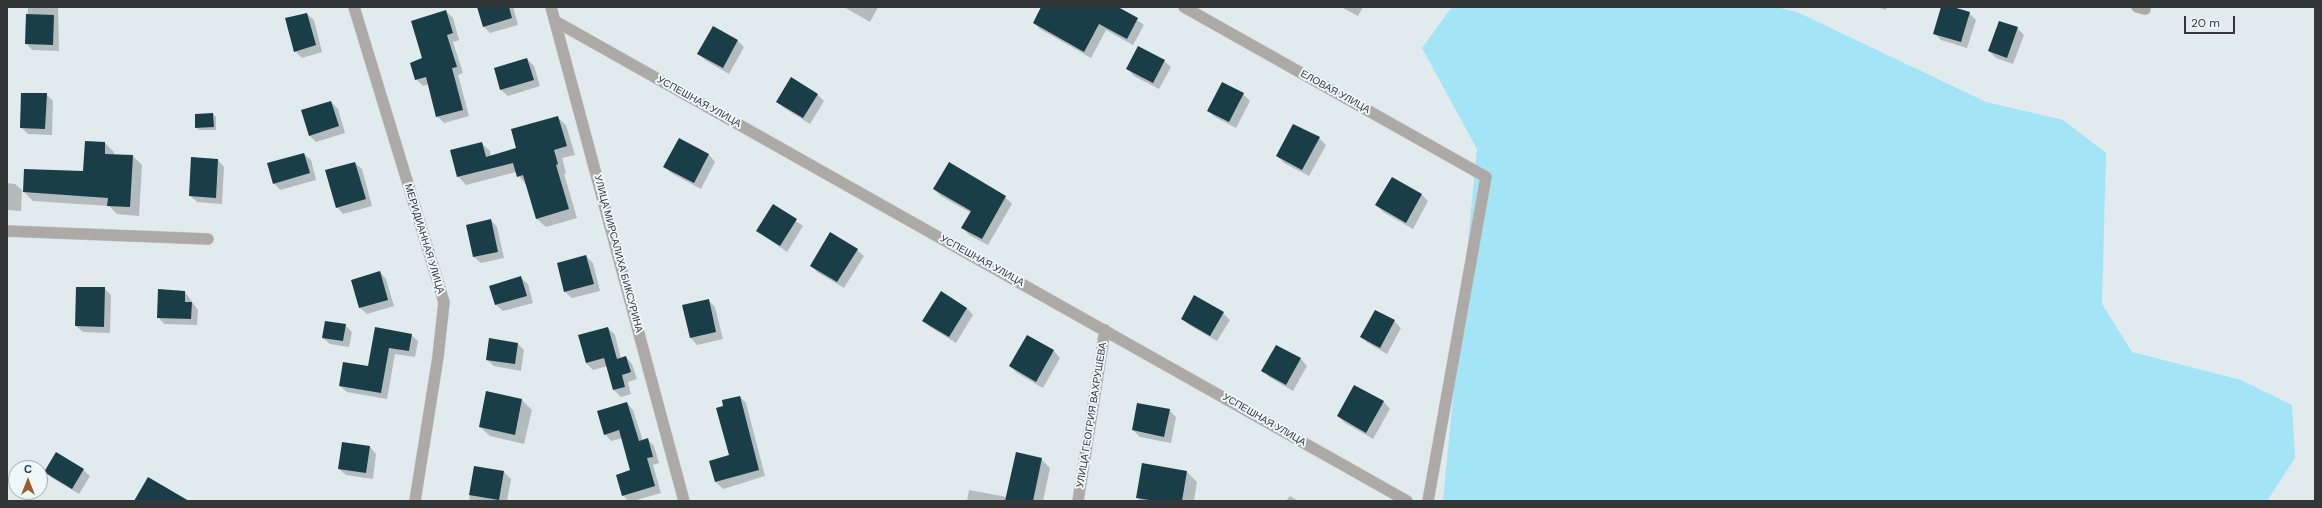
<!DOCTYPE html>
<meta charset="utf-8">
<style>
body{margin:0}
#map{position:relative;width:2322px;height:508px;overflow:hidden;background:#e1eaed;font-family:"DM Sans",sans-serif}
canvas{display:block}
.frame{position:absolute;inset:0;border:8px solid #343738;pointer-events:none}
.north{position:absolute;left:8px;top:460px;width:40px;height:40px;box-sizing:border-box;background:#eef7fa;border:1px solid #a4aaac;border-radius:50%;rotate:0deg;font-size:11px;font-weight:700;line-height:16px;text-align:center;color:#343738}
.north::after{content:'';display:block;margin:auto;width:14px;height:18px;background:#9e5b29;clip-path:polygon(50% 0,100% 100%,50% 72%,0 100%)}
.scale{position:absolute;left:2184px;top:16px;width:51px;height:18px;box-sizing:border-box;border:2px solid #343738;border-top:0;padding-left:5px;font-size:12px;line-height:14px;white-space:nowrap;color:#343738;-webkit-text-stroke:3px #eef7fa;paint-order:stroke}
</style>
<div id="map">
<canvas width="2322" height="508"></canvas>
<div class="frame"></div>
<div class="north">С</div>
<div class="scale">20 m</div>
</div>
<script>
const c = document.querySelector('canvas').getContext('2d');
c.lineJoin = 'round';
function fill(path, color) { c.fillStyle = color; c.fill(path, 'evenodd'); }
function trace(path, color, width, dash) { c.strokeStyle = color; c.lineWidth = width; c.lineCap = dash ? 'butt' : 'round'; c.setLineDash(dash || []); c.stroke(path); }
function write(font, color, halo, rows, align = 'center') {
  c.font = font + ' "DM Sans",sans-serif'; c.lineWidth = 4; c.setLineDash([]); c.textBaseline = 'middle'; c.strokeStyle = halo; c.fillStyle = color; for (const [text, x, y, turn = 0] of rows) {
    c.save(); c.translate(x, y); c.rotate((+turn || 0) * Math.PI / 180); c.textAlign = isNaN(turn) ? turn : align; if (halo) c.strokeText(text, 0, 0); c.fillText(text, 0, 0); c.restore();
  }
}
const green = new Path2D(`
 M1452,7H1776L1797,12L1986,102L2063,120L2106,153L2102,304L2132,352L2241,380L2292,405L2295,458L2267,501H1443L1477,149L1422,48Z`);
const shadow = new Path2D(`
 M28,7H58L59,51L32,50L26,43Z
 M478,7H513L518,25L490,33L484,27Z
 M844,7H878L870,22Z
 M1042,7H1118L1144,25L1133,45L1106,30L1091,58L1040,29L1034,23Z
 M1341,7H1363L1358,16Z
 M1877,7H1886V10Z
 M1943,7L1969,13L1976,20L1967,48L1941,40L1935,34Z
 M446,11L453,18L459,40L453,42L463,73L458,75L469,116L444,123L437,116L429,84L423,86L416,79Z
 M307,14L314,20L322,52L302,58L295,51Z
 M2017,28L2024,35L2013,64L1996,58L1989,51Z
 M738,41L744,47L729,74L705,60L699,53Z
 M527,59L534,66L540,86L508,96L501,90L495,69Z
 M1164,61L1171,67L1159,89L1134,76L1128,69Z
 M1223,83L1243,94L1250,101L1236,128L1215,117L1208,111Z
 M46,94L53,101L52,135L28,134L21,127Z
 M818,95L824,101L810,124L784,108L778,102Z
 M331,102L338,109L345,133L316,142L309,135Z
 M213,114L216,117V130H199L196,127Z
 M557,117L566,125L575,155L562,158L566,173L564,174L577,218L546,227L537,219L526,185L516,172L466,185L458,176L481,143L490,151L491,156L517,148Z
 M1319,138L1326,145L1309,176L1284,163L1277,156Z
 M679,139L709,155L715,162L701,189L671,173L665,167Z
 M105,143L114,152V155L133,156L142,165L139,216L117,214L109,206L33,201L24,192L84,172Z
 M304,154L311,160L316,180L280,190L274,183Z
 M218,160L224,167L222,204L197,202L190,196Z
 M355,163L362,169L372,206L343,214L337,207Z
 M1392,178L1422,195L1428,201L1413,229L1383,212L1376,205Z
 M7,183L15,184L22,190L21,211L7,210Z
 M934,189L1005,197L1012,204L988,245L969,235L963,228L971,213L941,196Z
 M773,205L803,226L787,252L757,231Z
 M491,220L497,227L504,258L481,263L474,257Z
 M857,250L864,256L844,288L817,272L811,266Z
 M586,256L593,263L600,291L572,298L565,292Z
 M380,272L386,279L394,306L367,314L360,308Z
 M521,278L528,284L533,303L503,311L496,305L490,286Z
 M104,288L111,295L110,333L83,332L76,326Z
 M185,292L198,310L197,325L164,324L158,317Z
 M708,300L715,307L723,339L697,345L691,338L683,306Z
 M967,308L973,315L956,343L930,327L924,321Z
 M1223,313L1230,320L1217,341L1189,325L1182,318Z
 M1394,321L1401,328L1387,354L1368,343L1361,337Z
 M345,325L352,332L349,347L330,344L323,338Z
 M608,328L615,335L621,359L626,357L632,364L637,379L628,382L631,394L621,397L614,390L607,366L593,370L586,363L579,336Z
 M376,329L411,335L418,341L415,357L395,354L387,399L347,392L340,386L369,367Z
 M1028,336L1054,351L1060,358L1043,388L1017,373L1010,366Z
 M518,344L524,350L521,371L494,366L487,360Z
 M1277,346L1301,359L1307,366L1293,391L1269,377L1263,370Z
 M1355,386L1384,402L1390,409L1373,439L1345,423L1338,416Z
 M740,397L746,403L765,476L723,489L716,482L710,462L730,456L725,407Z
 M522,400L532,410L524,444L490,436L480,427Z
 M627,403L633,410L643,441L647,439L654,446L659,463L653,465L661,493L633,501H628L623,495L631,471L622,438L611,441L605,434Z
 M1169,410L1176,417L1171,443L1140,437L1133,430Z
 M370,447L376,454L373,479L346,475L339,469Z
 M1041,459L1050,468L1043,501H967L969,490L1007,497Z
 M1143,465L1187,472L1197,482L1194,501H1141L1137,497Z
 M475,467L504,472L511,479L507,501H469Z
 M83,470L90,476L79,494L52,478L45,471Z
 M1290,496L1298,501H1286Z`);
const building = new Path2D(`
 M477,7H509L512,18L483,27Z
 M1041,7H1118L1138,18L1127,39L1099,24L1084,52L1033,23Z
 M1941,7H1953L1970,12L1961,42L1933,34Z
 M446,10L453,33L447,35L457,67L452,68L463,110L436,117L426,77L415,80L410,63L422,58L411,21Z
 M307,13L316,45L294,52L285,18Z
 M26,14L54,15L53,45L25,44Z
 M1999,21L2018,27L2007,58L1988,51Z
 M713,26L738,40L723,68L697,54Z
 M1138,46L1165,60L1153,83L1126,69Z
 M527,58L534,80L500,90L494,68Z
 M791,77L818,94L803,118L776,102Z
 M1222,82L1244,93L1229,122L1207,111Z
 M21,93H47L45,129L20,128Z
 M331,101L339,126L309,136L301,110Z
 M213,113L214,127L195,128V114Z
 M558,116L567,146L554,150L558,164L556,165L569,209L536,219L523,175L517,177L513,163L457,177L450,150L482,142L486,157L516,148L511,129Z
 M1293,124L1320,137L1302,170L1276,156Z
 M679,138L709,154L694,183L663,167Z
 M85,141L105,142V154L133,155L130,207L107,206L108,198L23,192L24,169L83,171Z
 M304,153L310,173L273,184L267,163Z
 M191,157L218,159L216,198L189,196Z
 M355,162L366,199L336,208L325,170Z
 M949,162L1006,196L982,239L961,228L971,211L933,189Z
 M1392,177L1422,194L1406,223L1375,205Z
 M773,204L797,219L780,246L756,231Z
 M491,219L498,252L473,257L466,225Z
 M830,232L858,249L837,282L810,266Z
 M586,255L594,284L564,292L557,263Z
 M380,271L388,300L359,308L351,280Z
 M521,276L527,296L495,305L489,286Z
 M76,287H105L104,327L75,326Z
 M158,289L185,291V302H192L191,319L157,318Z
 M941,291L967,308L949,337L922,321Z
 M1194,295L1224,312L1210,336L1181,319Z
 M709,299L716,332L690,338L682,305Z
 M1375,310L1395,320L1380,348L1360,337Z
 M325,321L346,324L343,341L322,338Z
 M375,327L412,334L409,351L389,348L381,393L339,386L343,362L368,366Z
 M608,327L617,359L626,356L631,372L622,375L625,387L613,390L604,358L586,363L578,335Z
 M1027,335L1054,350L1036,382L1009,366Z
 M489,338L518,343L515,364L486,360Z
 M1276,345L1301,358L1286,385L1261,371Z
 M1354,385L1384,401L1366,433L1337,416Z
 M486,391L522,399L515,435L479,427Z
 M740,396L759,470L715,482L709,461L729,455L716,408L723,406L722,400Z
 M627,402L639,441L648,438L653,457L647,458L655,486L622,496L616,475L630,470L619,430L604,435L597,411Z
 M1137,403L1170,409L1164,437L1132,430Z
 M342,442L370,446L366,473L338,469Z
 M56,452L84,469L72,489L44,472Z
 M1016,452L1042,458L1033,501H1005Z
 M1142,463L1187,471L1182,501H1156L1136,498Z
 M474,466L504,471L499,500L469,495Z
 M148,477L189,501H134Z`);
const minor = new Path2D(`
 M354,7L444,302L438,357L415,501
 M551,7L684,501
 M1184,7L1486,177L1428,501
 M2137,7L2145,9
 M555,21L1407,501
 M7,231L208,239
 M1078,501L1105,330`);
const streetNames = [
 ["ЕЛОВАЯ УЛИЦА",1335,92,29],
 ["УСПЕШНАЯ УЛИЦА",699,102,29],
 ["МЕРИДИАННАЯ УЛИЦА",424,239,73],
 ["УЛИЦА МИРСАЛИХА БИКСУРИНА",618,254,75],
 ["УСПЕШНАЯ УЛИЦА",982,261,29],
 ["УЛИЦА ГЕОГРИЯ ВАХРУШЕВА",1092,415,-81],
 ["УСПЕШНАЯ УЛИЦА",1264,420,30]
];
fill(green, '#a3e4f6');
fill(shadow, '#0003');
fill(building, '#1a3e47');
trace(minor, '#bec6c9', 12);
trace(minor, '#aca9a7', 11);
write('10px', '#343738', '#eef7fa', streetNames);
</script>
